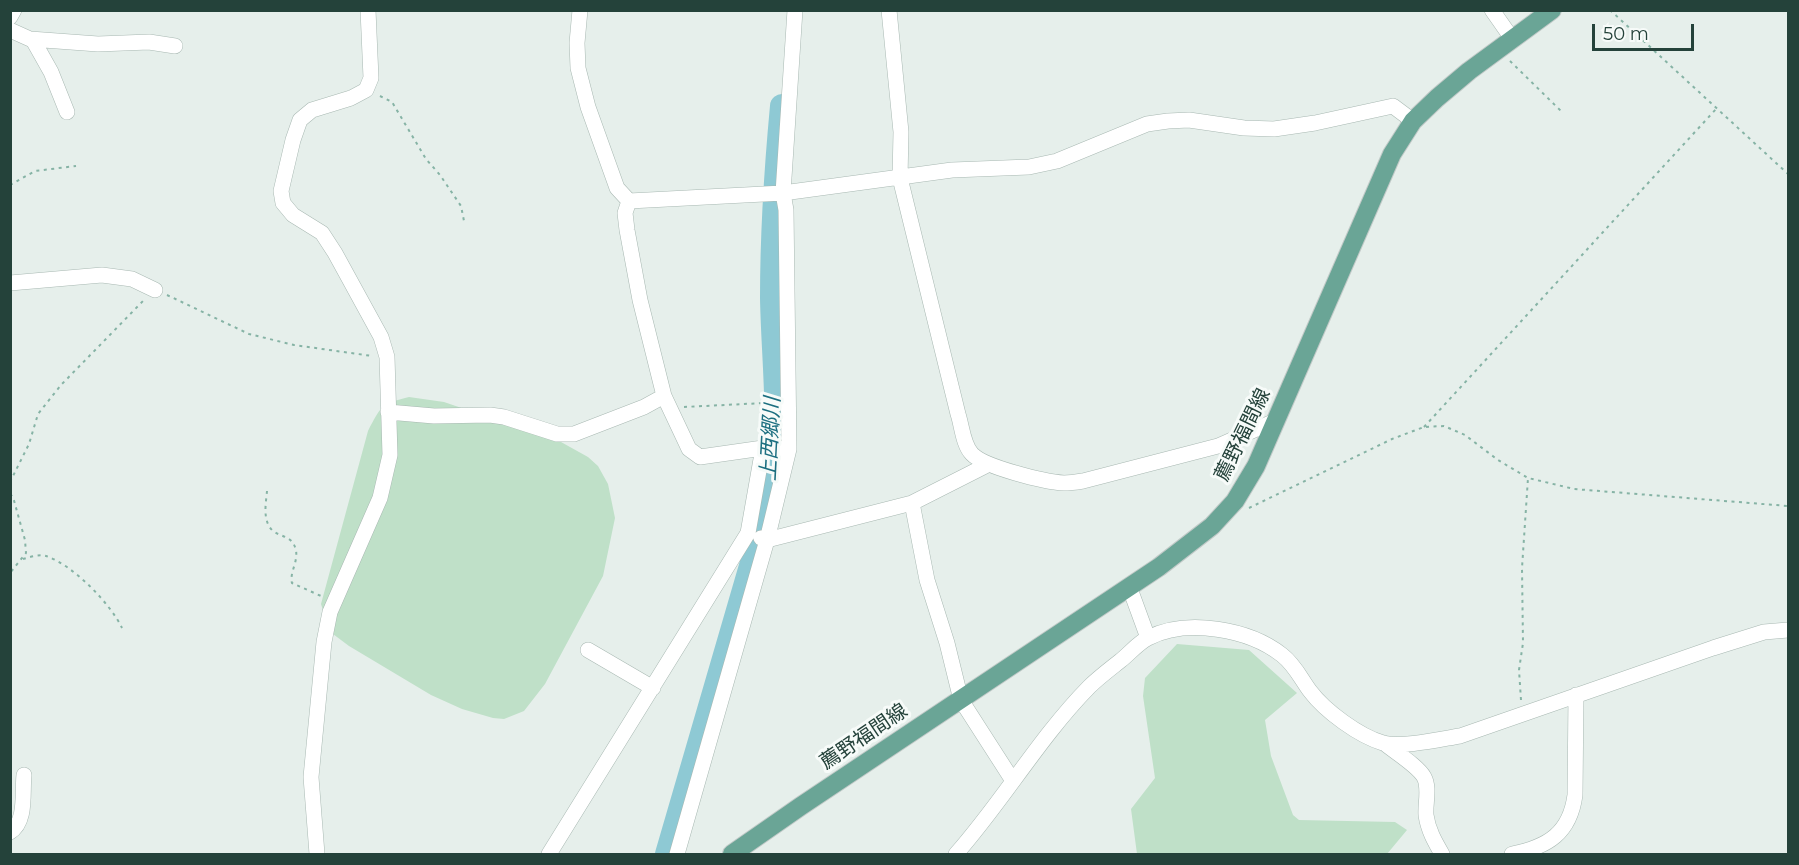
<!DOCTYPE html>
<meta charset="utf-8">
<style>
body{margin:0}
#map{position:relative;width:1799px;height:865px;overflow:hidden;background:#e6efeb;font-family:Montserrat,sans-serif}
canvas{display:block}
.frame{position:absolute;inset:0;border:12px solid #24423a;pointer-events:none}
.scale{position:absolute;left:1592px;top:24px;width:102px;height:27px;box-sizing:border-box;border:3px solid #24423a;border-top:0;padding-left:8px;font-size:18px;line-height:21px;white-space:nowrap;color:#24423a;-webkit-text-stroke:4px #f7fbf9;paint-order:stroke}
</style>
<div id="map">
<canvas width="1799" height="865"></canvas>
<div class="frame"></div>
<div class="scale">50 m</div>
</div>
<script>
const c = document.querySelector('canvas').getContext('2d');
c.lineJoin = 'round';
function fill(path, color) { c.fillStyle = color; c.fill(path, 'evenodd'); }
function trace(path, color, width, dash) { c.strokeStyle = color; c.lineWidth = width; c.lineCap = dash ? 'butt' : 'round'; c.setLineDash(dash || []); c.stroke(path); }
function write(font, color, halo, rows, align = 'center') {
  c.font = font + ' Montserrat,"Noto Sans JP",sans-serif'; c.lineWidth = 6; c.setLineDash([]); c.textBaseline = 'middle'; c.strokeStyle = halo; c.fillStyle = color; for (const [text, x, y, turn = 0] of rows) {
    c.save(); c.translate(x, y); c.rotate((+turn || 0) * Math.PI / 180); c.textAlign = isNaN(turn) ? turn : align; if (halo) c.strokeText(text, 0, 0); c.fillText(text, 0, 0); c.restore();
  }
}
const green = new Path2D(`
 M409,397L444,402L561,442L588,457L598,466L608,484L615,518L603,576L545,684L524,711L504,719L493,718L462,709L431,695L349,646L333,634L328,626L321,604L368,431C381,406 381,404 409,397Z
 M1177,644L1249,650L1297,693L1265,720L1271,756L1293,815L1299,820L1395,822L1407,830L1387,854H1137L1131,809L1155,778L1143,696L1145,678Z`);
const river = new Path2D(`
 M667,854L755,552C762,524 770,496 774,467C780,410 773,354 772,298C772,233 776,170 782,106`);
const path = new Path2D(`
 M1610,10L1788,174
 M1510,61L1562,112
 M380,96L392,102L426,159L440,175L461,206L464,221
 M10,185L35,171L76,166
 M167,295L249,334L294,345L372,356
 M684,407L764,403L763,434
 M1424,427L1717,108
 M10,482L29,444L38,414L61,385L143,301
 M267,491C266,503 262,521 273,531C281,537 291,536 295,547C300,560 289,572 292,583L321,596
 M10,494L13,497L25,540L26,553L10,573
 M1249,508L1392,439L1424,427L1444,426L1465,435L1498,460L1528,478L1574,489L1788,506
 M23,559C30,557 39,554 46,556C73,565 110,603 122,628
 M1521,700L1519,670L1523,643L1522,568L1528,478`);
const minor = new Path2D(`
 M580,10L577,43L578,68L588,107L617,188L629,201
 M889,10L901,132L900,178L958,414C962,426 963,445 972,454C984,467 1045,482 1064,483C1070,483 1077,482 1083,481L1218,446L1277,420
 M1492,10L1513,40
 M10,17L14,10
 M10,30L30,39L98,44L149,42L175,46
 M33,40L51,72L67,112
 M629,201L783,193L952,170L1029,167L1057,161L1147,124L1168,121L1189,120L1244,128L1274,129L1315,123L1393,106L1413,121
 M629,201L625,213L627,230L640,300L664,396L689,449L700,457L763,448L789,449
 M10,283L102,275L132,279L155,290
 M388,412L434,416L490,415L504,417L557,434H574L644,407L664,396
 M912,503L927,580L947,643L961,700L1013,781
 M761,538L767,540L912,503L987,465
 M1129,586L1148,638
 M588,650L653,688
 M1384,743C1395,752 1418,766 1424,777C1430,788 1425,803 1426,815C1428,830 1435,842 1442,854
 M10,832C27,822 22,792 24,775
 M317,854L311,777L324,642L330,612L380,498L390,455L387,357L381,337L335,253L322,233L293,215L283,203L281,191L293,140L300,120L312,110L351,98L366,90L371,78L368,10
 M549,854L748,533L763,448
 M677,854L767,540L789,449L786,210L783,193L795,10
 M956,854C1003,801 1039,738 1089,687C1098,678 1110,669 1120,661C1129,654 1138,643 1148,638C1187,618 1249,629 1282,655C1295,665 1301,679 1310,691C1325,711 1359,736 1383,743C1402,748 1441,739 1460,736L1713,648L1764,632L1788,630
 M1512,854C1548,847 1570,833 1575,795L1576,695`);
const major = new Path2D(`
 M732,854L801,806L1159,567L1212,526L1235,501L1256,466L1392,154L1413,121L1437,98L1469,71L1552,10`);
const streetNames = [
 ["薦野福間線",1243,435,-64],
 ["薦野福間線",864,737,-34]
];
const waterNames = [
 ["上西郷川",771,439,-87]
];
fill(green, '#bfe0c8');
trace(river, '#8ec9d4', 24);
trace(minor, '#a8b8b2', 16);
trace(major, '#c2cac8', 20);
trace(path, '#86b3a5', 2, [3, 4.5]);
trace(minor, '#fff', 15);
trace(major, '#6aa596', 18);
write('20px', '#24423a', '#f7fbf9', streetNames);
write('italic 21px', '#1c6f80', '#f7fbf9', waterNames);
</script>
